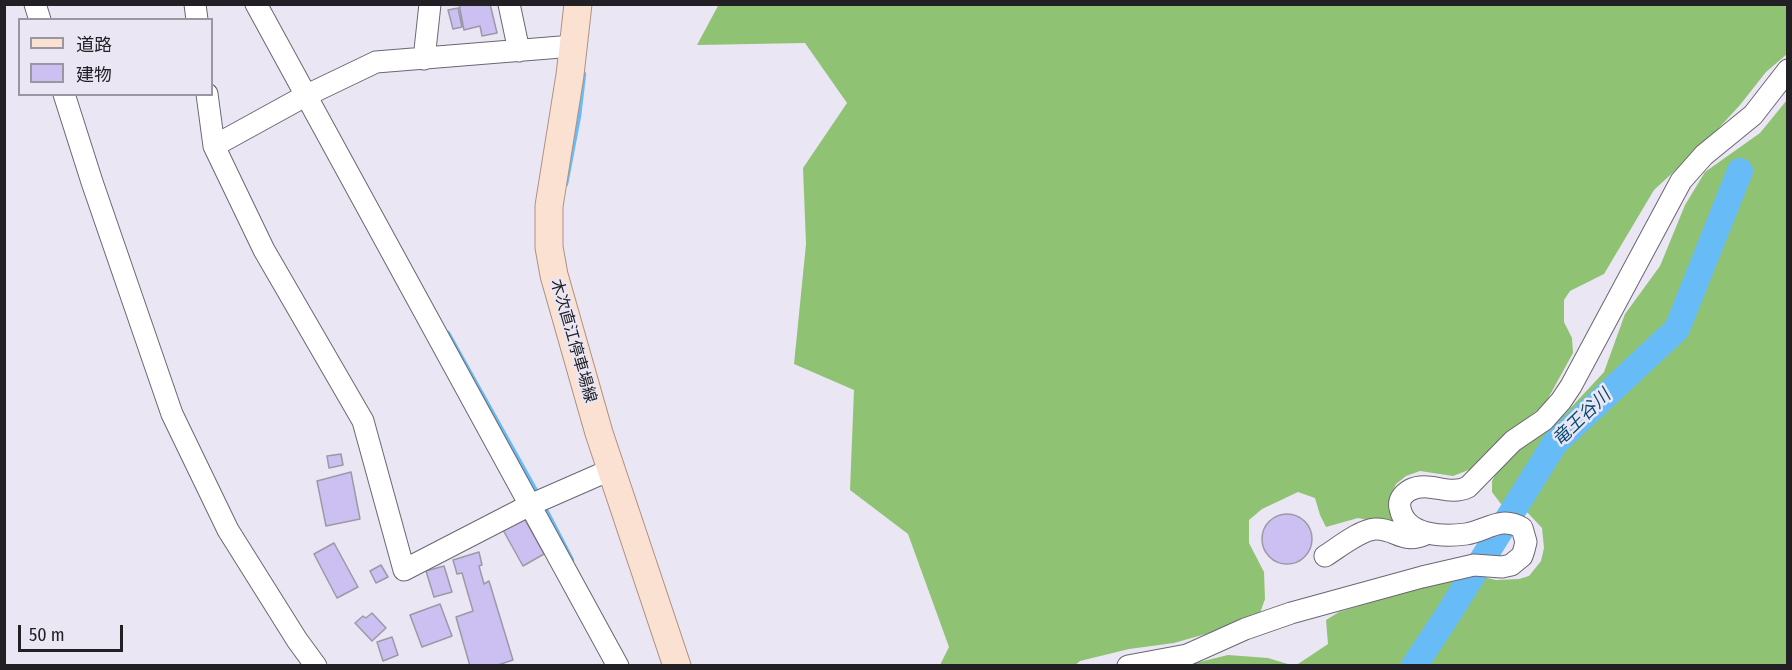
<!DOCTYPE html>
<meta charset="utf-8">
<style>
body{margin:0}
#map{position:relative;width:1792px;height:670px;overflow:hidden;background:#ebe6f3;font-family:"Fira Sans Condensed","Noto Sans JP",sans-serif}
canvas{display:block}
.frame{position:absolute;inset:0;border:6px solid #222025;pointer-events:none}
.legend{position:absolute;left:18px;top:18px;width:195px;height:78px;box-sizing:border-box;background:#ebe6f3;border:2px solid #9b97a1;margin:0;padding:8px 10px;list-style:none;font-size:18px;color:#222025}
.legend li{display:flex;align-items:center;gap:12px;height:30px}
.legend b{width:30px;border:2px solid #9b97a1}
.scale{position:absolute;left:18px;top:625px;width:105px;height:27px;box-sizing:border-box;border:3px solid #222025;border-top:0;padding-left:8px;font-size:18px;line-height:21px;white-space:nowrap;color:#222025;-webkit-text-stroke:4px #ebe6f3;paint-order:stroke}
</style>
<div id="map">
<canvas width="1792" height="670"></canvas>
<div class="frame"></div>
<ul class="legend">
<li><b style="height:8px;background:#fbe1d2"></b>道路</li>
<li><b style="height:16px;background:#ccbff2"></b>建物</li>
</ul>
<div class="scale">50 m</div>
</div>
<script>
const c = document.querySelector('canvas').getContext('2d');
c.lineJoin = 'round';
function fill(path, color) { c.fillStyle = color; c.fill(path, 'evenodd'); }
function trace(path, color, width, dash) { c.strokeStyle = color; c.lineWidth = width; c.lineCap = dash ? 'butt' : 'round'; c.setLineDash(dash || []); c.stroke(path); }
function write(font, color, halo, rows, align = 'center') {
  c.font = font + ' "Fira Sans Condensed","Noto Sans JP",sans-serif'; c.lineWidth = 5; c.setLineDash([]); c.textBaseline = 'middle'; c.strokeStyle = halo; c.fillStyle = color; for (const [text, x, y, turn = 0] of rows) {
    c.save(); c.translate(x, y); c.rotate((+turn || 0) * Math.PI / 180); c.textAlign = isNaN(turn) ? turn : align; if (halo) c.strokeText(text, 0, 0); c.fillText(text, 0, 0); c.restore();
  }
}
const forest = new Path2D(`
 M719,4L1788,5L1787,54L1766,72L1740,105L1706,142L1654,190L1604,274L1570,291L1564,300V322L1572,338L1573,353L1545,404L1492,447L1471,469L1453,476L1420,471L1406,476L1396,484L1390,497L1391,510L1394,520L1393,525L1358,518L1326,527L1320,515L1315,498L1298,492L1262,509L1249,520V543L1264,572L1265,599L1260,613L1248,622L1174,643L1129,649L1080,661L1074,666L940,665L949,647L908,534L850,490L854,390L794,364L806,244L803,168L847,103L805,43L697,45Z
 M1787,100V665L1295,666L1328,644L1326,620L1339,612L1456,577L1479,576L1496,580L1519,579L1529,576L1541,561L1544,548L1542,528L1528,513L1501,504L1492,492V481L1497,472L1527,440L1565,414L1604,372L1625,314L1660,266L1685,205L1705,172L1760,133Z
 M1228,655L1268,658L1291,665L1183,666Z`);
const stream = new Path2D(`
 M566,184L579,116L584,74
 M448,333L539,496
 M544,506L572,560`);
const river = new Path2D(`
 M1414,666L1449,613L1555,443L1677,329L1740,171`);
const building = new Path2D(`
 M459,4H490L497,33L482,36L480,26L464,30Z
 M458,8L462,27L453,29L448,10Z
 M341,454L343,465L329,468L327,456Z
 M351,472L360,519L326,526L317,481Z
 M1262 539a25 25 0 1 1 50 0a25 25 0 1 1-50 0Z
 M524,518L544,554L523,566L503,530Z
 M334,543L358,587L337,598L314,554Z
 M479,552L482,565L479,566L484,584L489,581L513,660L495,666H470L456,617L473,611L462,573L457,574L453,560Z
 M381,565L388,577L376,583L370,571Z
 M444,566L452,592L434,597L426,571Z
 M440,604L452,636L422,647L410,615Z
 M372,613L386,628L372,641L355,623L363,616L366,618Z
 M392,637L398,655L383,661L377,642Z`);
const minor = new Path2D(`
 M35,4L40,20
 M195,4L197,20
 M256,4L618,666
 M509,4L519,51
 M424,59L430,4
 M64,94L92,182L172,414L228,530L297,640L316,666
 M207,94L214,146L264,250L363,421L404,570L530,505L610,470
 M214,146L305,96L376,62L573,46
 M1325,556C1338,548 1360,530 1375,529C1396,528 1402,545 1426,534
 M1128,666L1187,655L1245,629L1291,613L1422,577L1474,565L1502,567L1511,565L1522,556L1524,550L1526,542L1522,528C1501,515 1486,531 1466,534C1443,537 1405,536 1400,508C1398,500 1403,494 1410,490C1429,480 1448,497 1468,487L1513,441L1544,420L1561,401L1571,386L1681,181L1704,155L1753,115L1788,70`);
const major = new Path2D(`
 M578,4L570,75L549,206V247L554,275L599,433L677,666`);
const streetNames = [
 ["木次直江停車場線",573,341,74]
];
const waterNames = [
 ["竜王谷川",1582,418,-44]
];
fill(forest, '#90c274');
trace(stream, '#67bcf8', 4.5);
trace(river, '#67bcf8', 26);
fill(building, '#ccbff2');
trace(building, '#9c99a6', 1.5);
trace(minor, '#6b6672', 23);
trace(major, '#ae9082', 29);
trace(minor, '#fff', 21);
trace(major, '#fbe1d2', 27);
write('16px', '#222025', '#ebe6f3', streetNames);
write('italic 18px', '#044a70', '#ebe6f3', waterNames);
</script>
